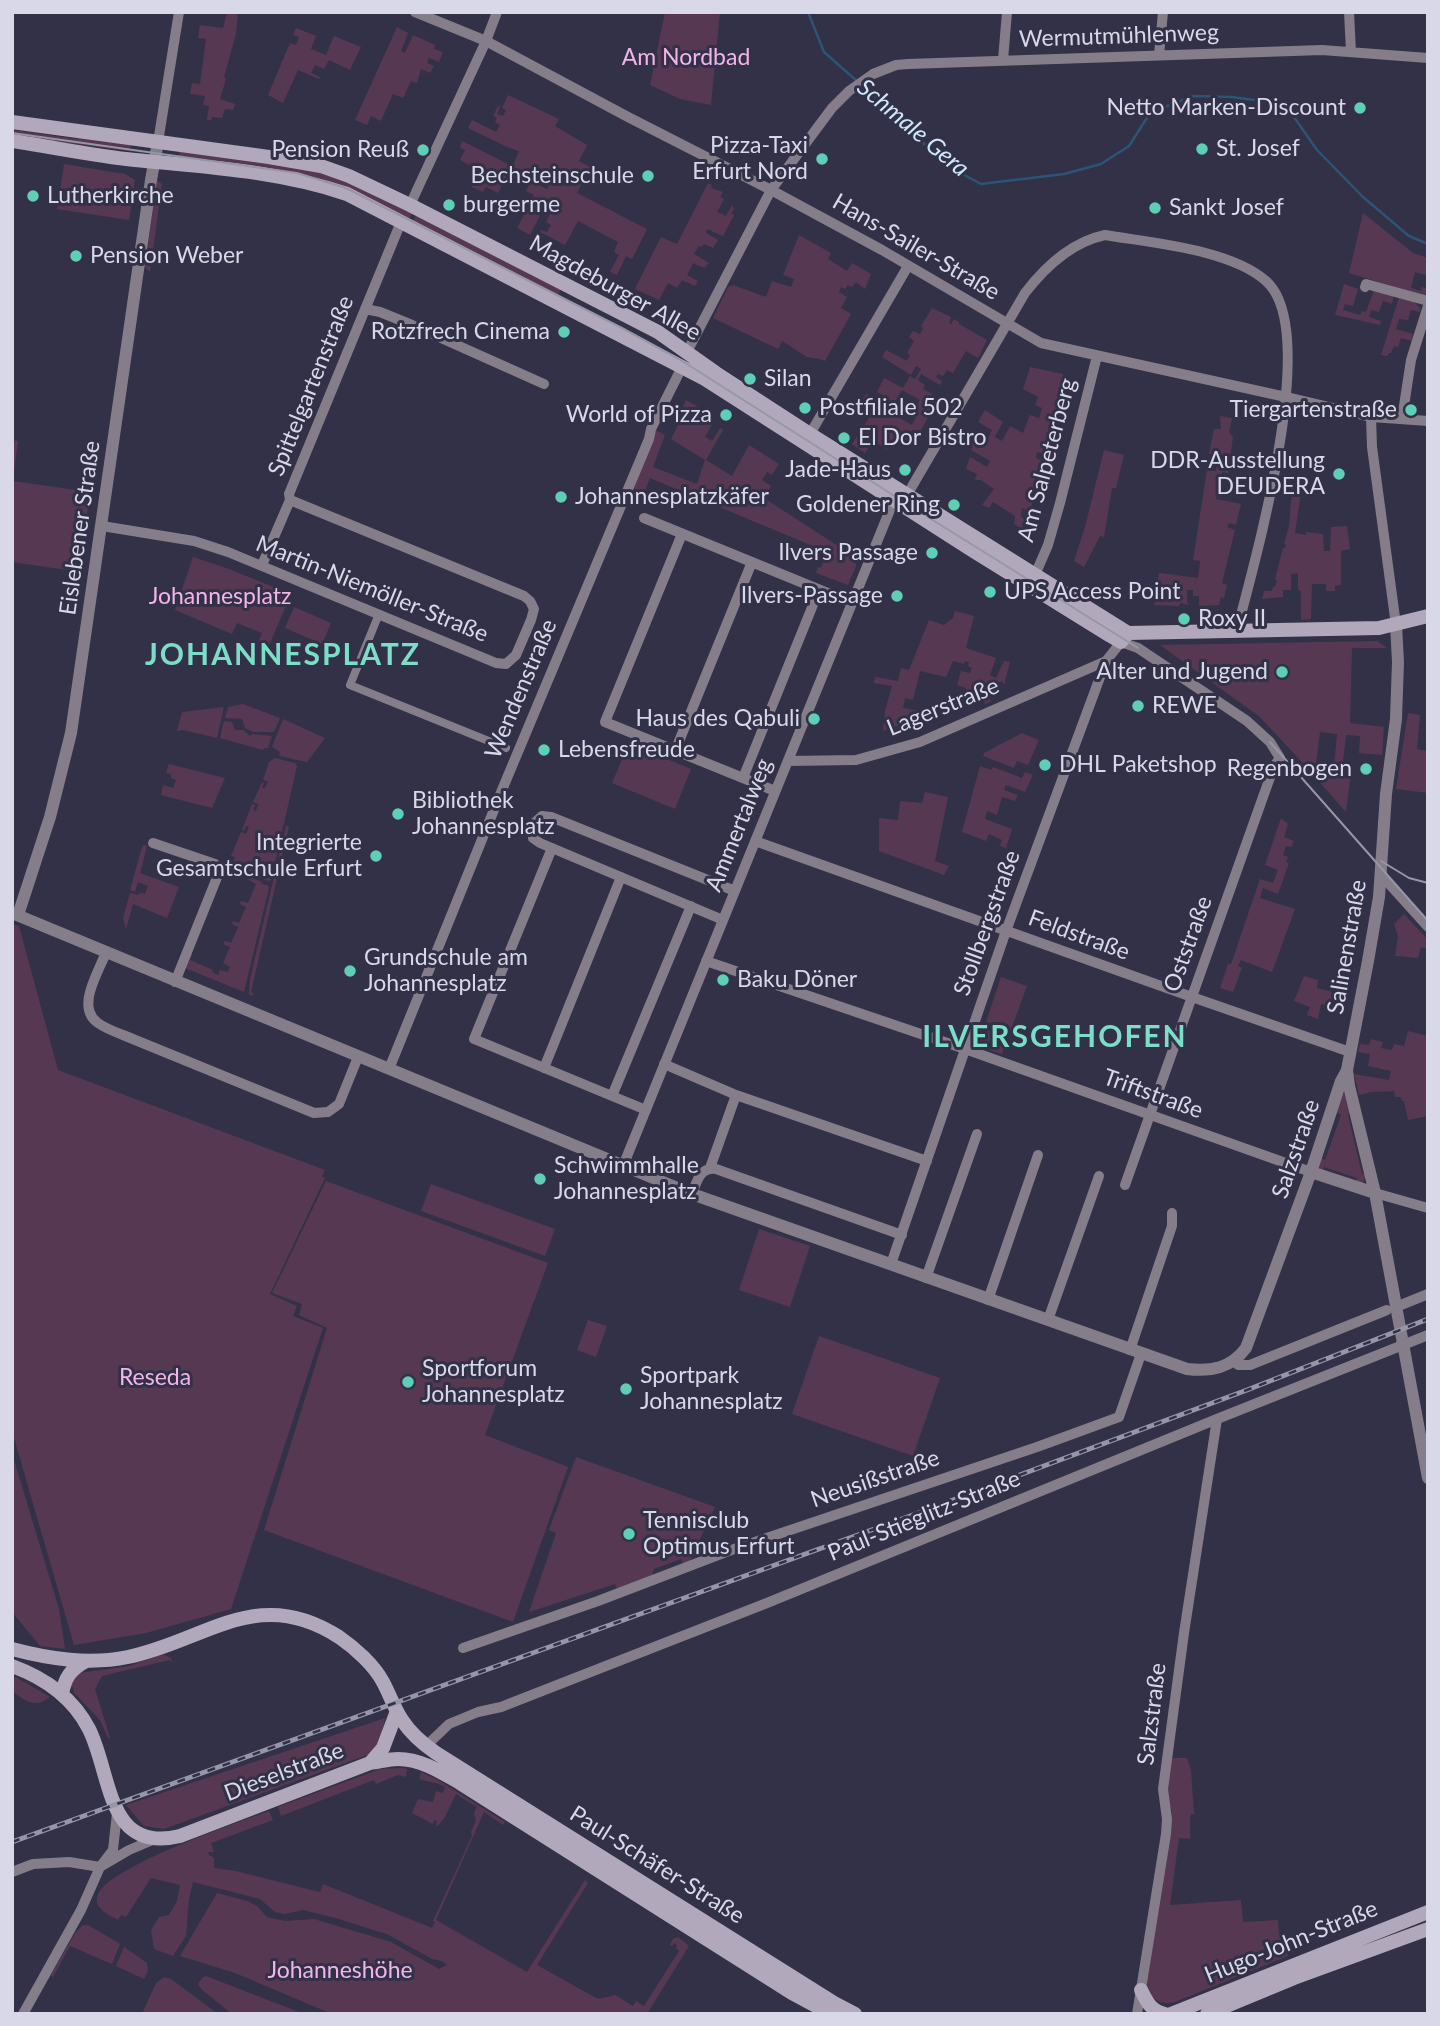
<!DOCTYPE html>
<meta charset="utf-8">
<style>
body{margin:0}
#map{position:relative;width:1440px;height:2026px;overflow:hidden;background:#323148;font-family:Lato,sans-serif}
canvas{display:block}
.frame{position:absolute;inset:0;border:14px solid #d9d8e8;pointer-events:none}
</style>
<div id="map">
<canvas width="1440" height="2026"></canvas>
<div class="frame"></div>
</div>
<script>
const c = document.querySelector('canvas').getContext('2d');
c.lineJoin = 'round';
function fill(path, color) { c.fillStyle = color; c.fill(path, 'evenodd'); }
function trace(path, color, width, dash) { c.strokeStyle = color; c.lineWidth = width; c.lineCap = dash ? 'butt' : 'round'; c.setLineDash(dash || []); c.stroke(path); }
function write(font, color, halo, rows, align = 'center') {
  c.font = font + ' Lato,sans-serif'; c.lineWidth = 6; c.setLineDash([]); c.textBaseline = 'middle'; c.strokeStyle = halo; c.fillStyle = color; for (const [text, x, y, turn = 0] of rows) {
    c.save(); c.translate(x, y); c.rotate((+turn || 0) * Math.PI / 180); c.textAlign = isNaN(turn) ? turn : align; if (halo) c.strokeText(text, 0, 0); c.fillText(text, 0, 0); c.restore();
  }
}
const green = new Path2D(`
 M227,12H238L236,34L224,77L226,79L220,99L235,104L233,110L225,109L222,118L212,117L211,120H207L209,106L203,105L205,96L190,94L192,83L200,84L206,39L198,38L200,25L223,28Z
 M665,12H720L711,105L680,99L650,85Z
 M397,27L408,33L401,51L405,53L413,35L435,45L434,49L443,52L439,62L429,58L427,63L434,66L430,73L421,69L417,83L411,81L403,98L393,94L381,121L371,116L367,125L355,120Z
 M296,28L316,36L311,49L326,55L334,36L361,47L350,70L329,60L324,69L315,65L311,73L320,77L319,79L298,70L283,103L268,95L290,43L296,45L299,37L293,35Z
 M508,95L559,119L555,126L587,145L579,161L590,167L577,193L647,229L632,259L626,256L617,275L610,272L619,255L614,252L618,242L578,221L565,245L540,232L541,230L547,232L551,225L546,222L556,202L549,198L530,235L517,228L534,195L526,191L531,181L547,189L551,181L535,172L533,177L512,167L519,151L507,147L468,128L472,120L496,132L500,125L495,122L497,118L493,116L498,106L500,107L497,114L503,116L506,110L502,108Z
 M12,130L78,139L79,136L131,144L130,151L12,136Z
 M462,141L512,166L498,193L486,187L483,192L471,187L480,171L460,160L465,150L460,148Z
 M180,148L301,163L414,210L408,221L349,191L178,162Z
 M64,164L125,174L135,180L129,220L57,209Z
 M157,180L162,184L150,272L145,267Z
 M708,183L712,185L711,188L723,192L720,197L724,199L717,212L726,216L732,205L734,209L731,213L734,215L723,236L707,229L706,233L718,240L713,248L704,244L702,247L699,246L694,254L709,263L704,268L693,263L687,275L698,281L695,286L682,280L677,288L668,283L659,300L635,289L661,237L677,244Z
 M418,212L562,288L556,299L412,223Z
 M1363,213L1413,253L1428,258V276L1415,272L1411,288L1421,291L1422,287L1426,288L1428,282V297L1349,273Z
 M799,235L831,253L828,259L847,271L852,263L871,274L865,289L856,282L852,287L848,285L845,289L841,287L839,292L847,297L841,308L851,314L825,361L820,359L807,357L782,341L778,349L713,318L728,287L733,285L766,297L772,281L791,287L794,279L783,275Z
 M1344,284L1358,289L1353,306L1345,304L1343,310L1360,315L1362,311L1366,312L1374,290L1394,295L1392,304L1383,301L1379,312L1371,310L1369,317L1381,321L1380,325L1335,315Z
 M1399,297L1413,301L1420,308V312L1411,310L1408,320L1399,319L1396,329L1413,334L1412,341L1401,338L1398,347L1394,346L1391,353H1389L1387,356L1381,355Z
 M932,308L951,317L949,323L951,324L954,319L959,322V324L987,340L978,358L966,351L953,373L947,370L943,376L938,374L936,377L942,381L940,385L921,374L918,380L925,385L923,389L932,394L927,404L933,408L918,436L912,432L906,441L895,435L887,449L873,441L865,453L852,444L875,409L862,401L866,394L882,403L886,397L877,392L884,378L903,388L910,376L915,379L921,369L916,366L911,375L882,357L886,350L907,361L910,355L907,353L914,341L909,337L913,331L920,334L923,328L921,326ZM902,390L920,400L912,414L916,417L912,425L889,412Z
 M1030,367L1063,374L1061,385L1064,386L1045,454L1037,452L1036,458L1041,460L1040,464L1042,465L1030,512L1022,508L1021,517L1026,521H1024L1022,525L1024,526L1020,528L1014,524L1015,516L993,502L989,508L982,505L994,489L981,480H975L977,474L966,469L970,457L987,467L990,461L971,450L973,446L963,441L967,434L970,435L972,432L987,440L992,430L978,422L985,410L1003,422L995,437L1002,441L1010,426L1023,433L1030,415L1039,418L1042,408L1035,405L1038,397L1023,389Z
 M686,400L698,407L696,411L714,421L705,437L712,441L720,428L723,430L706,460L732,476L749,445L779,464L772,475L767,472L762,480L771,486L764,498L855,557L856,566L848,585L816,573L818,567L821,568L827,552L650,478L643,495L636,492L634,487L655,430L665,435L653,467L697,484L705,460L671,439L685,411L682,409Z
 M1220,416L1232,418L1229,432L1233,437L1228,473L1222,472L1216,499L1241,504L1236,525L1229,523L1227,527L1235,530L1222,583L1227,585L1224,598L1221,597L1219,605L1199,606V596H1193V590H1187V602L1189,605L1180,603L1179,606L1154,605L1159,573L1198,578L1200,561L1193,560L1207,470L1216,471L1218,455L1209,454L1214,429H1221Z
 M12,440L18,441L13,481L90,492L80,572L12,562Z
 M1104,450L1124,455L1116,488H1112L1104,537L1100,536L1084,567L1074,561L1085,527Z
 M1303,480L1295,533L1306,535V532L1323,534L1324,551H1330L1331,527L1347,526L1350,549L1341,551V585L1335,586V591H1326V584H1312L1311,619L1301,620V591L1298,590V573L1291,574V590H1283V597L1262,599L1264,591H1272L1273,587H1275L1277,580L1275,579L1283,548H1285L1286,545L1284,544L1289,526L1291,501L1296,481Z
 M193,557L229,569L291,594L268,648L258,643L262,633L237,623L232,634L175,610Z
 M294,607L331,623L322,644L285,628Z
 M955,611L974,616L966,648L996,658L990,675L996,678L1004,661L1010,662L1004,685L1002,681L986,689L991,701L985,704L979,692L969,697L970,692L965,694L966,688L957,685L961,671L970,673L972,668L968,666L969,663L965,661L964,664L953,661L946,677L920,671L913,700L905,698L903,708L919,711L922,717L883,731L885,711L892,686L874,683L875,677L898,681L901,668L909,670L929,620L944,625L953,618Z
 M1377,641L1387,648H1352L1350,723L1384,727L1382,755L1359,753L1360,736L1346,735L1342,770L1351,772L1346,812L1315,777V775L1333,777L1337,734L1320,732L1316,764L1311,772L1260,717L1160,645Z
 M243,704L280,718L274,732H254L245,728L242,719L225,718L228,707Z
 M224,707L217,738L183,730L177,731L182,712Z
 M1408,713L1420,715L1417,749L1427,751L1428,749V793L1396,789Z
 M283,719L325,738L307,762L279,756L280,752L272,747Z
 M224,721L232,722L235,730H243L250,736L252,734L272,736L268,748H264L263,750L220,738Z
 M1022,733L1039,740L1028,765L1017,761L1014,768L983,756L984,753Z
 M629,743L691,769L675,809L612,783Z
 M275,758L295,763L297,766L271,880L268,881L231,866L235,857L231,856L241,832L246,834L249,827L246,826L244,831L242,830L252,804L255,805L253,810L256,811L258,804L253,802L262,782L264,783L262,788H265L268,782L263,780L269,762Z
 M169,764L225,778L212,808L161,795L163,785L173,788L176,780L171,778V774L166,773Z
 M980,766L991,770L993,767L1022,778L1025,772L1033,775L1025,792L1006,785L1004,790L1018,795L1015,801L1002,797L997,815L987,811L985,819L1012,829L1006,848L1000,846L1002,840L989,834L986,841L962,832Z
 M925,792L948,797L935,861L949,866L944,875L879,851V818L898,820L900,801L922,803Z
 M1281,818L1288,824L1284,837L1294,841L1291,847L1286,846L1283,855L1288,857L1286,862L1289,863L1278,894L1263,888L1260,898L1295,909L1272,972L1241,960L1238,966L1242,968L1233,992L1220,988L1228,964H1231L1260,879L1273,883L1278,870L1265,865Z
 M286,826H289L252,988L251,992L254,994L252,996L249,994L250,979Z
 M144,845L147,846L140,873L179,887L167,918L133,904L126,929L123,918L130,893L138,895L140,893L145,894L148,886L138,882L135,892L130,890L142,847Z
 M248,876L262,882V884L266,885L267,884L269,888L244,992L185,968L191,953L192,954L190,960L213,970L212,972L218,975L220,970L228,972L230,967L223,963L230,947L223,944L225,941L231,943L238,927L232,924L233,921L239,923L246,907L240,904L241,901L248,903L256,884L247,879Z
 M1404,914L1428,940V949L1421,947L1418,958L1395,956L1398,937L1394,924Z
 M12,924L19,926L58,1070L325,1170L322,1176L325,1178L270,1294L297,1306L293,1316L323,1328L231,1609L146,1633L74,1645L12,1431Z
 M1304,976L1318,980L1317,988L1341,994L1339,1005L1335,1008L1321,1004L1318,1019L1307,1015L1310,1007L1294,1001Z
 M1001,977L1027,986L1002,1054L980,1047L979,1043Z
 M1408,1031L1428,1036V1116L1408,1120L1404,1101H1402L1401,1097H1395L1394,1091L1372,1092L1359,1095L1354,1074L1389,1080L1391,1071L1368,1066L1370,1054L1358,1052L1360,1044L1369,1045L1371,1039L1383,1042L1381,1048L1392,1050L1394,1044L1404,1046Z
 M1342,1094H1345L1350,1113L1348,1115L1362,1174L1365,1173L1366,1176L1362,1184L1355,1183L1357,1178L1324,1167L1322,1171L1318,1166L1321,1158L1325,1160L1341,1115L1336,1112Z
 M326,1181L548,1263L485,1435L568,1467L513,1622L264,1530L327,1328L299,1315L302,1304L272,1293Z
 M431,1184L555,1229L545,1256L421,1211Z
 M759,1229L810,1246L790,1307L739,1290Z
 M588,1320L607,1326L596,1357L577,1350Z
 M819,1336L940,1378L913,1456L792,1414Z
 M12,1453L59,1609L65,1649L40,1646L12,1612Z
 M576,1457L715,1507L688,1565L684,1566L681,1559L654,1569L651,1578L617,1589L615,1584L529,1612L556,1533L549,1530Z
 M162,1654L171,1658L172,1664L170,1660L102,1676L95,1689L110,1738H108L100,1720L74,1693L73,1687H69L70,1682L79,1673L129,1666Z
 M12,1675L50,1697C36,1709 25,1701 12,1691Z
 M385,1718L381,1741L373,1753L164,1829L144,1826L126,1805Z
 M1170,1758H1187L1191,1770L1194,1814H1191C1189,1821 1191,1830 1190,1839L1179,1838L1170,1905L1241,1900L1243,1922L1278,1920L1279,1934L1288,1935V1956L1175,2002C1160,2005 1156,2001 1146,1990L1172,1812C1166,1793 1168,1777 1170,1758Z
 M401,1768L407,1769L406,1777L398,1775L376,1784L374,1780L281,1816L278,1807L380,1769Z
 M421,1772L438,1780L505,1822L503,1825L484,1812L436,1920L527,1972L585,1880L588,1883L537,1965L598,1999L615,1995L633,2006L636,2001L644,2006L679,1951L676,1948L677,1945L674,1943L672,1946L670,1945L673,1939L678,1937L689,1946L647,2014H332L235,1973L180,1956L217,1893L247,1901L257,1906L267,1917L285,1921L314,1919L391,1942L439,1969L447,1965L442,1961L432,1959L389,1935L336,1918L303,1910L285,1914L275,1912L260,1899L193,1882L189,1899L186,1936L173,1956L154,1949L151,1930L159,1917L169,1915L177,1901L180,1885L151,1878L126,1917L121,1915L118,1920C109,1915 95,1909 97,1897C103,1868 239,1822 269,1811L273,1820L211,1843L214,1852H209L208,1854L214,1858V1868L236,1871L320,1892L323,1884L432,1928L435,1922L433,1921L472,1836L471,1832L476,1820L474,1813L477,1807L456,1794L445,1817L438,1826L436,1825L437,1821L434,1820L433,1824L412,1813L418,1799L433,1802L436,1791L443,1793L445,1787L439,1784L419,1779Z
 M83,1925H88L120,1944L112,1964L70,1946L53,1977L51,1975L75,1933Z
 M124,1947L147,1963L148,1971L144,1979L116,1966Z
 M206,1976L304,2014H232L201,1989L198,1984L202,1978Z
 M164,1977L171,1979L218,2014H142L156,1983Z`);
const stream = new Path2D(`
 M808,12L824,52L858,82
 M863,86L892,111L923,143L957,171L981,184L1064,174L1101,164L1129,146L1150,113L1193,96L1232,97L1276,103L1294,117L1317,150L1363,197L1409,236L1428,244`);
const pedestrian = new Path2D(`
 M379,614L350,685L506,748`);
const minor = new Path2D(`
 M415,12L486,41L628,117L771,190L882,250L1041,343L1286,397L1371,417L1428,421
 M1349,12L1351,52
 M1159,55L1163,12
 M1003,60L1007,12
 M158,142L179,12
 M410,205L486,41L497,12
 M1365,287L1366,284L1428,301
 M365,309L380,312L412,325L544,384
 M687,352L771,190L832,108L849,91L873,74L896,65L908,64L1322,50L1428,58
 M1371,417L1372,447L1396,625
 M1402,419L1411,360L1428,306
 M810,434L908,266
 M907,495L1025,293C1045,267 1072,242 1105,235C1151,243 1230,249 1266,281C1322,330 1254,563 1237,630
 M644,518L852,603
 M102,526L194,541L228,552L496,663L506,664L516,655L531,620L534,609L530,601L524,596L290,500
 M682,534L605,722L775,791
 M262,565L290,500L289,494L401,222
 M1035,575L1048,545L1060,503L1097,356
 M675,751L752,562
 M788,761L856,760L920,742L1106,661
 M743,778L819,590
 M755,841L1192,997L1350,1052
 M153,843L215,864L220,870L175,982
 M552,848L474,1039L646,1110
 M1381,875L1428,927
 M723,920L540,843L533,838L532,825L542,816L551,817L735,891
 M106,952C99,972 75,1007 98,1023C105,1028 115,1032 123,1035L314,1113L328,1112L339,1104L358,1057
 M706,961L965,1049L1311,1172
 M664,1064L736,1095L927,1161
 M544,1068L621,877
 M389,1069L502,790L649,439L651,429L682,367
 M612,1096L691,906
 M623,1166L894,500
 M710,1168L736,1095
 M1375,1193L1428,1208
 M692,1194C697,1181 700,1167 716,1169L902,1235
 M891,1264L1006,931L1106,661L1121,642L1138,648L1247,721L1270,742L1280,758L1274,766L1125,1185
 M926,1278L977,1134
 M988,1300L1038,1155
 M1396,1307L1428,1294
 M1048,1320L1099,1176
 M1130,1350L1172,1226V1213
 M1234,1361L1238,1365H1250L1387,1310
 M463,1648L598,1601L734,1549L1037,1447L1119,1417L1141,1354
 M426,1746L449,1724L478,1712L501,1707L767,1603L1217,1419L1428,1335
 M12,1872L33,1864L69,1862L100,1867L129,1850L155,1839
 M23,2014L81,1910L100,1867L113,1850L117,1813
 M1137,2014L1166,1834L1167,1819L1163,1789L1184,1633L1217,1419`);
const tertiary = new Path2D(`
 M1396,625L1398,662L1396,719L1386,794L1379,897L1368,961L1347,1070L1349,1086L1375,1193L1428,1478
 M12,913L692,1194L1187,1369C1211,1372 1231,1368 1246,1348L1311,1172L1341,1081L1347,1070
 M18,915L50,817L71,733L151,180L158,142
 M1311,1172L1375,1193`);
const secondary = new Path2D(`
 M12,122L269,157L321,166L349,176L410,205L658,332L716,373L810,434L1128,633
 M12,141C53,147 94,156 135,160C206,167 279,171 347,194L705,379L972,550L1109,635L1121,642L1128,633
 M1128,633L1379,628L1428,616
 M12,1649C50,1659 89,1665 128,1657C206,1641 257,1584 339,1637C355,1648 374,1665 383,1682C390,1695 394,1708 402,1720C411,1734 423,1744 436,1753L834,2003L855,2014
 M12,1666C45,1678 73,1698 89,1729C112,1775 106,1854 180,1836L370,1763C379,1762 389,1759 398,1759C421,1759 441,1772 460,1783L792,1993L831,2014
 M62,1694C65,1677 71,1669 86,1661
 M370,1763L383,1748L397,1711
 M1141,1990C1147,2002 1151,2011 1165,2014
 M1171,2014L1428,1912
 M1207,2014L1294,1978L1428,1929`);
const tram = new Path2D(`
 M12,133L297,173L346,188L622,328L679,359L915,509L1138,648
 M1270,742L1428,921
 M1381,861L1409,878L1428,883`);
const rail = new Path2D(`
 M12,1842L910,1516L1247,1390L1428,1319`);
const markers = [
 [1360,108,7,"#5eceb7"],
 [1202,149,7,"#5eceb7"],
 [423,150,7,"#5eceb7"],
 [822,159,7,"#5eceb7"],
 [648,176,7,"#5eceb7"],
 [33,196,7,"#5eceb7"],
 [449,205,7,"#5eceb7"],
 [1155,208,7,"#5eceb7"],
 [76,256,7,"#5eceb7"],
 [564,332,7,"#5eceb7"],
 [750,379,7,"#5eceb7"],
 [805,408,7,"#5eceb7"],
 [1411,410,7,"#5eceb7"],
 [726,415,7,"#5eceb7"],
 [844,438,7,"#5eceb7"],
 [905,470,7,"#5eceb7"],
 [1339,474,7,"#5eceb7"],
 [561,497,7,"#5eceb7"],
 [954,505,7,"#5eceb7"],
 [932,553,7,"#5eceb7"],
 [990,592,7,"#5eceb7"],
 [897,596,7,"#5eceb7"],
 [1184,619,7,"#5eceb7"],
 [1282,672,7,"#5eceb7"],
 [1138,706,7,"#5eceb7"],
 [814,719,7,"#5eceb7"],
 [544,750,7,"#5eceb7"],
 [1045,765,7,"#5eceb7"],
 [1366,769,7,"#5eceb7"],
 [398,814,7,"#5eceb7"],
 [376,856,7,"#5eceb7"],
 [350,971,7,"#5eceb7"],
 [723,980,7,"#5eceb7"],
 [540,1179,7,"#5eceb7"],
 [408,1382,7,"#5eceb7"],
 [626,1389,7,"#5eceb7"],
 [629,1534,7,"#5eceb7"]
];
const streetNames = [
 ["Wermutmühlenweg",1119,36,-2],
 ["Hans-Sailer-Straße",916,247,30],
 ["Magdeburger Allee",615,288,29],
 ["Spittelgartenstraße",311,386,-68],
 ["Am Salpeterberg",1047,460,-75],
 ["Eislebener Straße",80,528,-82],
 ["Martin-Niemöller-Straße",372,589,22],
 ["Wendenstraße",521,689,-67],
 ["Lagerstraße",943,707,-22],
 ["Ammertalweg",739,825,-68],
 ["Stollbergstraße",987,923,-70],
 ["Feldstraße",1079,935,20],
 ["Oststraße",1188,944,-70],
 ["Salinenstraße",1347,947,-80],
 ["Triftstraße",1153,1094,20],
 ["Salzstraße",1296,1149,-71],
 ["Neusißstraße",875,1479,-19],
 ["Paul-Stieglitz-Straße",924,1516,-22],
 ["Salzstraße",1152,1714,-83],
 ["Dieselstraße",284,1772,-21],
 ["Paul-Schäfer-Straße",657,1865,32],
 ["Hugo-John-Straße",1291,1942,-22]
];
const parkNames = [
 ["Am Nordbad",686,58],
 ["Johannesplatz",220,597],
 ["Reseda",155,1378],
 ["Johanneshöhe",340,1971]
];
const poiNames = [
 ["Netto Marken-Discount",1346,108,"right"],
 ["Pizza-Taxi",808,146,"right"],
 ["Erfurt Nord",808,172,"right"],
 ["St. Josef",1216,149],
 ["Pension Reuß",409,150,"right"],
 ["Bechsteinschule",634,176,"right"],
 ["Lutherkirche",47,196],
 ["burgerme",463,205],
 ["Sankt Josef",1169,208],
 ["Pension Weber",90,256],
 ["Rotzfrech Cinema",550,332,"right"],
 ["Silan",764,379],
 ["Postfiliale 502",819,408],
 ["Tiergartenstraße",1397,410,"right"],
 ["World of Pizza",712,415,"right"],
 ["El Dor Bistro",858,438],
 ["DDR-Ausstellung",1325,461,"right"],
 ["DEUDERA",1325,487,"right"],
 ["Jade-Haus",891,470,"right"],
 ["Johannesplatzkäfer",575,497],
 ["Goldener Ring",940,505,"right"],
 ["Ilvers Passage",918,553,"right"],
 ["UPS Access Point",1004,592],
 ["Ilvers-Passage",883,596,"right"],
 ["Roxy II",1198,619],
 ["Alter und Jugend",1268,672,"right"],
 ["REWE",1152,706],
 ["Haus des Qabuli",800,719,"right"],
 ["Lebensfreude",558,750],
 ["DHL Paketshop",1059,765],
 ["Regenbogen",1352,769,"right"],
 ["Bibliothek",412,801],
 ["Johannesplatz",412,827],
 ["Integrierte",362,843,"right"],
 ["Gesamtschule Erfurt",362,869,"right"],
 ["Grundschule am",364,958],
 ["Johannesplatz",364,984],
 ["Baku Döner",737,980],
 ["Schwimmhalle",554,1166],
 ["Johannesplatz",554,1192],
 ["Sportforum",422,1369],
 ["Johannesplatz",422,1395],
 ["Sportpark",640,1376],
 ["Johannesplatz",640,1402],
 ["Tennisclub",643,1521],
 ["Optimus Erfurt",643,1547]
];
const waterNames = [
 ["Schmale Gera",913,128,40]
];
const districtNames = [
 ["JOHANNESPLATZ",283,655],
 ["ILVERSGEHOFEN",1055,1037]
];
fill(green, '#573853');
trace(stream, '#2c5575', 2.5);
trace(pedestrian, '#857e8a', 8);
trace(minor, '#857e8a', 10);
trace(tertiary, '#857e8a', 12);
trace(secondary, '#b2a8bb', 14);
trace(tram, '#9796a8', 2);
trace(rail, '#9796a8', 5);
trace(rail, '#323148', 2.5, [8]);
for (const [x, y, r, color] of markers) { const dot = new Path2D(); dot.arc(x, y, r, 0, 2 * Math.PI); c.fillStyle = color; c.fill(dot); trace(dot, '#323148', 2.5); }
write('23px', '#d9d8e8', '#323148', streetNames);
write('23px', '#f2b4e9', '#323148', parkNames);
write('23px', '#d9d8e8', '#323148', poiNames, 'left');
write('italic 24px', '#cee7fd', '#323148', waterNames);
c.letterSpacing = '2px';
write('bold 30px', '#7adec9', '#323148', districtNames);
c.letterSpacing = '0px';
</script>
